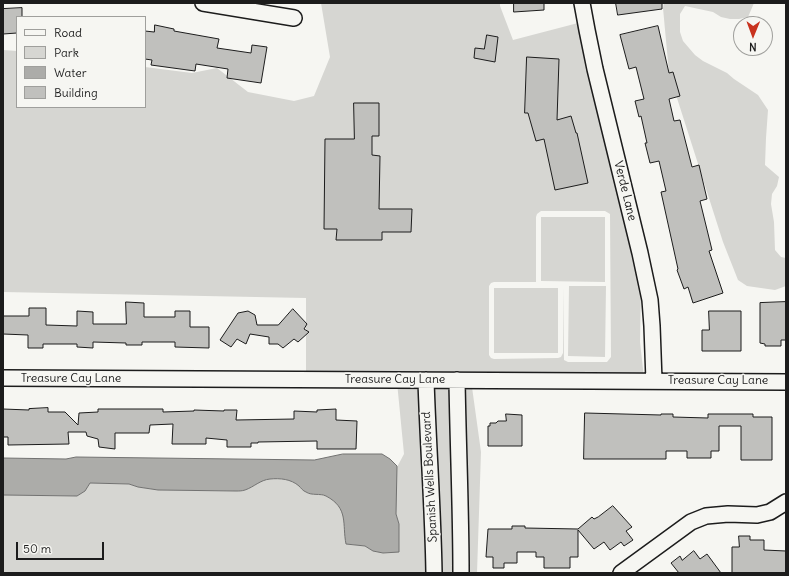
<!DOCTYPE html>
<style>
body{margin:0}
#map{position:relative;width:789px;height:576px;overflow:hidden;background:#f6f6f2;font-family:Delius,sans-serif}
canvas{display:block}
.frame{position:absolute;inset:0;border:4px solid #1c1c1c;pointer-events:none}
.legend{position:absolute;left:16px;top:16px;width:130px;height:92px;box-sizing:border-box;background:#f6f6f2;border:1px solid #9f9f9c;margin:0;padding:5px 7px;list-style:none;font-size:12px;color:#1c1c1c}
.legend li{display:flex;align-items:center;gap:8px;height:20px}
.legend b{width:20px;border:1px solid #9f9f9c}
.north{position:absolute;left:733px;top:16px;width:40px;height:40px;box-sizing:border-box;background:#f6f6f2;border:1px solid #9f9f9c;border-radius:50%;rotate:181deg;font-size:11px;font-weight:700;line-height:16px;text-align:center;color:#1c1c1c}
.north::after{content:'';display:block;margin:auto;width:14px;height:18px;background:#c8321e;clip-path:polygon(50% 0,100% 100%,50% 72%,0 100%)}
.scale{position:absolute;left:16px;top:542px;width:88px;height:18px;box-sizing:border-box;border:2px solid #1c1c1c;border-top:0;padding-left:5px;font-size:12px;line-height:14px;white-space:nowrap;color:#1c1c1c;-webkit-text-stroke:3px #f6f6f2;paint-order:stroke}
</style>
<div id="map">
<canvas width="789" height="576"></canvas>
<div class="frame"></div>
<ul class="legend">
<li><b style="height:5px;background:#f6f6f2"></b>Road</li>
<li><b style="height:11px;background:#d6d6d2"></b>Park</li>
<li><b style="height:11px;background:#acaca9"></b>Water</li>
<li><b style="height:11px;background:#c0c0bd"></b>Building</li>
</ul>
<div class="north">N</div>
<div class="scale">50 m</div>
</div>
<script>
const c = document.querySelector('canvas').getContext('2d');
c.lineJoin = 'round';
function fill(path, color) { c.fillStyle = color; c.fill(path, 'evenodd'); }
function trace(path, color, width, dash) { c.strokeStyle = color; c.lineWidth = width; c.lineCap = dash ? 'butt' : 'round'; c.setLineDash(dash || []); c.stroke(path); }
function write(font, color, halo, rows, align = 'center') {
  c.font = font + ' Delius,sans-serif'; c.lineWidth = 3; c.setLineDash([]); c.textBaseline = 'middle'; c.strokeStyle = halo; c.fillStyle = color; for (const [text, x, y, turn = 0] of rows) {
    c.save(); c.translate(x, y); c.rotate((+turn || 0) * Math.PI / 180); c.textAlign = isNaN(turn) ? turn : align; if (halo) c.strokeText(text, 0, 0); c.fillText(text, 0, 0); c.restore();
  }
}
const green = new Path2D(`
 M321,3H500V6L513,40L578,23L641,289L640,342L644,378L471,380L481,452L477,573H3V495L77,496L85,491L90,483L129,484L138,487L158,490L236,491C239,491 242,491 245,490C254,487 260,480 270,479C280,478 291,479 299,486C301,488 303,491 306,492C312,496 320,494 326,496C349,507 342,524 346,544L365,546L373,551L392,553L399,524L396,514V469L404,454L397,382L306,381V298L3,292V50L17,51V107H145V67L192,73L217,68L248,92L294,101L314,96L330,57ZM541,211H605L610,214L611,357L607,362H568L564,360L563,287V353L561,357L558,358L494,359L491,358L489,355V286L491,283L494,282H536V217L537,214Z
 M664,3H754L748,17L739,19H730L721,17L713,12L685,6L680,14V32L683,41L695,55L703,61L727,73L734,79L758,95L768,110L766,138L765,165L779,177L777,186L772,194L771,204L774,222L775,250L781,257L786,258V286L775,290L747,286L738,280L723,242L669,73L663,8Z
 M541,217H605V282L541,281Z
 M569,286H606L605,357L568,356Z
 M494,288H558V353H494Z`);
const water = new Path2D(`
 M343,454H382L390,459L397,466L396,514L399,524V552L383,553L373,551L365,546L346,544C342,524 349,508 326,496C320,493 312,496 306,492C303,491 301,488 299,486C291,479 280,478 270,479C260,480 254,487 245,490C242,491 239,491 236,491L158,490L138,487L129,484L90,483L85,491L77,496L3,495V458L66,459L76,457L314,460Z`);
const building = new Path2D(`
 M514,3H544V10L514,12Z
 M616,3H662V9L618,15Z
 M22,8V17H17V33L3,34V9Z
 M155,25L174,29V31L219,39L217,48L251,53L252,45L267,47L261,83L227,78L228,69L196,64L195,71L151,65L152,60L145,59V31L154,32Z
 M658,26L669,73L673,72L680,96L669,99L674,121L680,120L692,167L699,165L707,199L700,201L712,250L709,251L723,293L693,303L688,287L684,289L677,270L678,269L661,192L666,191L659,161L650,163L645,143H647L641,116L639,117L635,101L644,99L636,67L629,69L620,35Z
 M487,35L498,37L495,62L474,58L475,48L484,49Z
 M527,57L559,59L557,120L571,116L576,133H577L588,183L555,190L544,139L536,141L528,113H525Z
 M354,103H379V136H372V155L380,156L379,209H412L411,232H382V240H336L337,229H324L325,139H354Z
 M126,302L144,303V317H175V311H190V327H209V348L175,347V342H142V345H126V343L93,342V348L77,347V344H43V348H28V335L3,334V316H29V308H46V325L77,326V311L93,312V324H126Z
 M786,302V340H781V346H765V344L760,343V303Z
 M293,309L307,324L304,329L309,332L298,342L294,339L283,348L278,344H269V337L250,334L246,344L237,339L231,347L220,340L238,313L248,311L255,315L257,325H278Z
 M709,311H741V351H702V330H709Z
 M48,408V412H65L78,425L79,413L98,412V409H163V412L194,411V410L224,411V410H237L236,420L294,419V411L317,412V410L336,409V420L357,421L356,449H317V441L258,442V443H251V447H227V440L206,438V444H172L173,424L150,425L149,433H115V449L99,447L98,439L87,436L86,432H68L69,444L8,445V437H3V409L29,410V409Z
 M585,413L661,415V414H673V417L708,418V414H753V417H772V460H741V426H719V451H711V458H687V451H666V459H584Z
 M506,414L522,415V446H488V426H490V423H496L498,421H506Z
 M613,506L632,527L626,531L633,540L624,546L621,542L610,550L604,542L594,549L578,530V557H570V568H544V557H536V552H517V563H504V568H493V557H486L488,529H512V526H525V528L578,529L592,517L594,519L598,517Z
 M739,536H750V540H764V550L786,551V573H732V547H739Z
 M694,551L700,559L707,554L721,573H679L671,563L680,556L682,560Z`);
const minor = new Path2D(`
 M203,3L294,18
 M582,3L587,30L595,69L640,253L650,300L652,326L654,381
 M3,378L786,382
 M426,380C428,445 433,509 434,573
 M457,380C458,445 461,509 461,573
 M621,573L691,522L706,516L728,514L757,515L770,512L786,502`);
const streetNames = [
 ["Verde Lane",625,191,76],
 ["Treasure Cay Lane",71,379],
 ["Treasure Cay Lane",395,380],
 ["Treasure Cay Lane",718,381],
 ["Spanish Wells Boulevard",430,477,-93]
];
fill(green, '#d6d6d2');
fill(water, '#acaca9');
trace(water, '#727271', 1);
fill(building, '#c0c0bd');
trace(building, '#1c1c1c', 1);
trace(minor, '#1c1c1c', 18);
trace(minor, '#f6f6f2', 15);
write('12px', '#1c1c1c', '#f6f6f2', streetNames);
</script>
